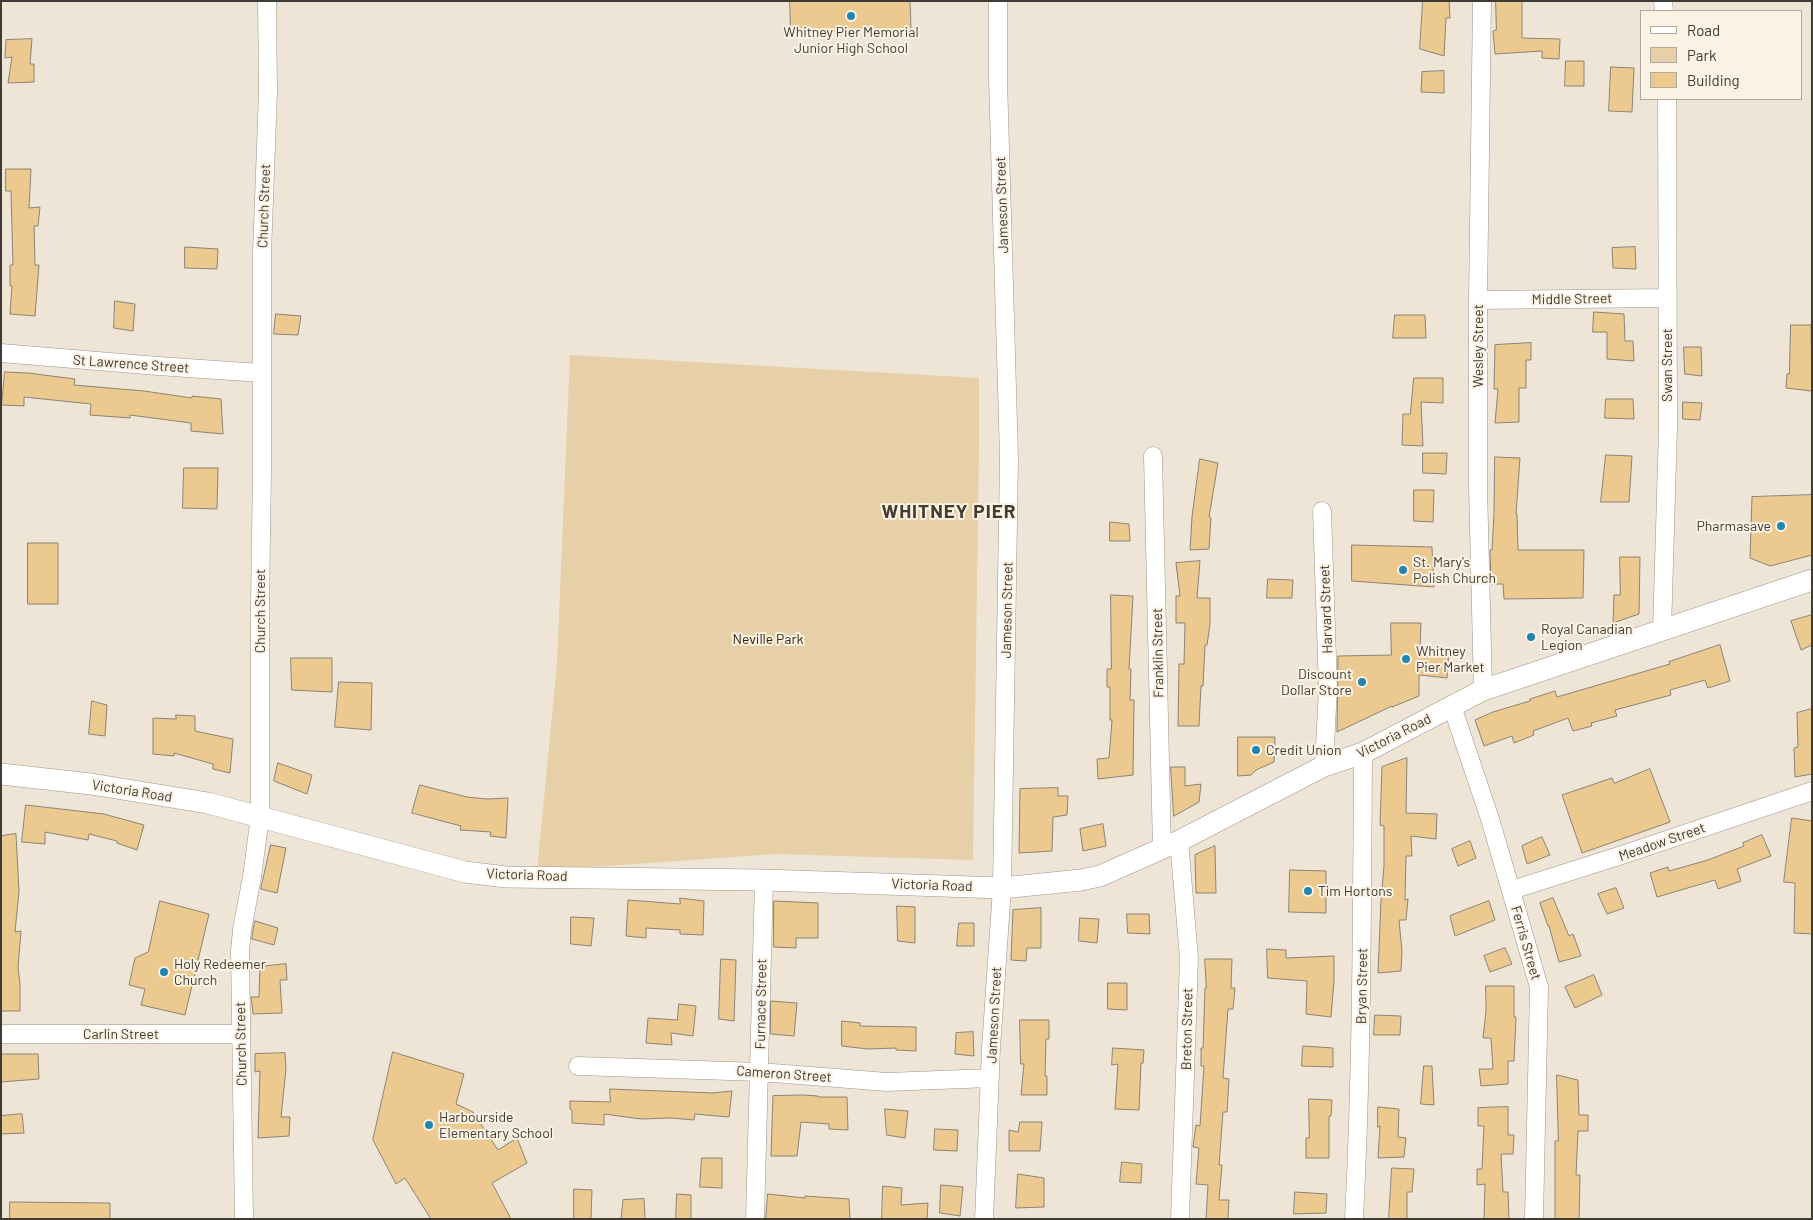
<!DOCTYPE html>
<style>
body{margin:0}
#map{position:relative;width:1813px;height:1220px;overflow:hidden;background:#eee5d6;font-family:Barlow,sans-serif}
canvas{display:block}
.frame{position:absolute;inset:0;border:2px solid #3f3b35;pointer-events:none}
.legend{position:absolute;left:1640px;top:10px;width:162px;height:90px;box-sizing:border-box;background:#fcf2e3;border:1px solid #b0a99d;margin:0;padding:6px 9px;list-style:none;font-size:15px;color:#3f3b35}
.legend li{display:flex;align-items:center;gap:10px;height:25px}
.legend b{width:25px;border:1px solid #b0a99d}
</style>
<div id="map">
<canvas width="1813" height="1220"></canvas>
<div class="frame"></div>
<ul class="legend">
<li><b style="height:6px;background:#fff"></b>Road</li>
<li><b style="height:14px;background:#e7d0a8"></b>Park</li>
<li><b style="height:14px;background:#ebc98f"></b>Building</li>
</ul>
</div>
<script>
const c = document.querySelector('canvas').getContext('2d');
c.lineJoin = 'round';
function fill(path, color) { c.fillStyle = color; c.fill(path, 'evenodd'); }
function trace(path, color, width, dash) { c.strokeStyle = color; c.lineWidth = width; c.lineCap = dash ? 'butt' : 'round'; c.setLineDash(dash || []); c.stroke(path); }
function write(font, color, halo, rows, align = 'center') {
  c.font = font + ' Barlow,sans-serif'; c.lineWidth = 4; c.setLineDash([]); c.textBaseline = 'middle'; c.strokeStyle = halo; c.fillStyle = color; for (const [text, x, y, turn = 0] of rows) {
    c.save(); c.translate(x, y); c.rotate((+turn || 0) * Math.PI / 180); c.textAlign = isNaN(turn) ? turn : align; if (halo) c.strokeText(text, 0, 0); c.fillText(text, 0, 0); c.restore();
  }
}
const green = new Path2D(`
 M570,355L979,378V445L973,860L775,854L537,871L557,664Z`);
const building = new Path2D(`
 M790,1H910L911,30L791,32Z
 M1423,1H1449L1450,18H1446L1444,56L1420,49Z
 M1496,1H1522V38L1560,39L1559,59L1542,58V51L1495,54L1493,31L1496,30Z
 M32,39L30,64H34V82L8,83L12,57L5,58L6,40Z
 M1566,61H1584V86H1565Z
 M1611,67L1634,68L1632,112L1609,111Z
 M1444,71V93L1421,92L1422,72Z
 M6,169H31L29,208L40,207L38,226H34L35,265H39L35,316L10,314L12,286H10V265H13L11,191H6Z
 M185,247L218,249L217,269L185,268Z
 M1635,247L1636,269L1613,268L1612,248Z
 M115,301L135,304L133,331L114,328Z
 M1594,312L1624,314L1625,341H1633L1634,361L1607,359V332H1593Z
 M276,314L301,316L298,335L274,334Z
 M1395,315H1425L1426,338H1393Z
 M1791,325H1811L1812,391L1786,388L1787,374H1789Z
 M1531,343V360H1526V388H1519V422L1495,423L1498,389H1494L1495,345Z
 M1684,347H1701L1702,376L1685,374Z
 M5,372L28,373L75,379L74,385L144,391L192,398V396L221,399L223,434L191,431V423L130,415V418L90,415L91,404L24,397V406L2,405Z
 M1414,378H1443V403L1421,402L1423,446L1402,445L1403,414H1410Z
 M1606,399H1633L1634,419L1605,418Z
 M1683,402L1702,403L1700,420L1683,419Z
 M1423,453H1447L1446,474L1423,473Z
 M1606,455L1632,456L1629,502H1601Z
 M1495,457L1520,458L1516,514H1517L1518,550H1584L1583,598L1504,599L1503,584H1491L1490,550H1492L1494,514Z
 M1200,459L1218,463L1209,517L1211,518L1209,549L1190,550L1192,517Z
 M184,468H218L217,509L183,508Z
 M1414,490H1434L1433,522L1414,521Z
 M1812,495V555L1770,566L1750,558L1752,497Z
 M1110,522L1129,524L1130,541H1110Z
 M28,543H58V604H28Z
 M1352,545L1432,547L1434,587L1352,581Z
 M1620,557H1640L1639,614L1613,623L1614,595H1620Z
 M1200,561L1197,598H1210V624L1207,645H1205L1203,686H1201L1199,726H1178L1179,664H1184L1185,623H1176V596H1180L1176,563Z
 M1268,579L1293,580L1292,598H1267Z
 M1111,595L1133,596L1129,669H1131L1130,700H1134L1133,775L1098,779L1097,759L1109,758L1112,720H1110V687H1107V669H1111Z
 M1812,615V645L1801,650L1791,621Z
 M1391,623H1421L1420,647L1449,650L1447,678L1419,675V696L1392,707V706L1337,732L1338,656L1391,655Z
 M1720,645L1730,681L1708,688L1705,680L1670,690L1671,695L1615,710L1617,716L1591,723L1592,726L1573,731L1568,718L1533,731L1534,735L1514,743L1512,736L1484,746L1475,720L1493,712L1530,701V699L1555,691L1557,697L1670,664L1669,662Z
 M291,658H332V692L292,690Z
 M339,682L372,683L371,730L335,727Z
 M92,701L107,705L105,736L89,734Z
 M1812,709V774L1795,777L1794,748L1798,747L1797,713Z
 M176,715L195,716V731L233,739L230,773L213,769V764L174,753V756L153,754V718L176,719Z
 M1238,737H1275L1274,762L1256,770L1251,775L1238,776Z
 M1407,758L1406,813L1437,814L1436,839L1411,836L1412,856H1406L1405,900L1408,899L1406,920H1399L1402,951L1401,971L1378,973L1381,900L1384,866V826L1380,825L1382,767Z
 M278,763L312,775L307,794L274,781Z
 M1171,767H1185V786L1201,784L1199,802L1174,816Z
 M1650,769L1670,822L1582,853L1562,795L1612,778L1614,783Z
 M420,785L467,797L487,799L508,798L506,838L490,836L491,832L460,830L461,826L412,813Z
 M1058,788V796H1068L1067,815L1053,817L1052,851L1019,853L1020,789Z
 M26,805L104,814L144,825L137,850L117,843V841L89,834L88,840L45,832V844L22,842Z
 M1792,818L1812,821V934L1794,933L1795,883L1784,882Z
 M1103,824L1106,846L1083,851L1080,829Z
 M16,834L19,891L15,932L21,931L18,968L20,983V1011H1V836Z
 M1762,835L1771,856L1737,869L1741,881L1718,889L1715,880L1657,897L1650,873L1668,867L1669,871L1708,860L1744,846L1743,843Z
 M1542,837L1550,855L1527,864L1522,846Z
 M1470,841L1476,858L1458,866L1452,849Z
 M271,845L286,848L277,893L261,889Z
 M1215,846L1216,893H1196L1195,855Z
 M1290,870L1326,871V913L1289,912Z
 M1616,888L1624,908L1607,914L1598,894Z
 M680,898L704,901L703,935L680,934V930L646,928V938L626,936L628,900L680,904Z
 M1553,898L1569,936L1573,934L1581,956L1559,962L1549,926H1548L1540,903Z
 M160,901L209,914L185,1015L141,1005L145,989L129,985L135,958L148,952Z
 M774,901L818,903V938H796V948L774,947Z
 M1489,901L1495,920L1455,936L1450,916Z
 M897,906L915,907V943L898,941Z
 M1041,908V948H1027L1026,961L1011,960L1013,910Z
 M1127,914H1149L1150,934L1128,933Z
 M571,917L594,918L591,946L571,944Z
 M1080,918L1099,919L1097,943L1079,941Z
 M255,921L278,928L274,945L252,939Z
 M959,923H974V946H957Z
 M1505,948L1512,964L1490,972L1484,956Z
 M1267,949L1286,950V958L1334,956V980L1331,1017L1306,1014L1307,981L1268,978Z
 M721,959L736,960L734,1021L719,1019Z
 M1205,959H1232L1231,988H1235L1233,1009H1228L1223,1078L1229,1079L1227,1112H1223L1219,1165H1222L1219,1200H1229L1228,1219H1206L1208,1185L1196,1184L1199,1148L1193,1147L1196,1125L1200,1126L1204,1066H1201V1048H1203L1205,988H1206Z
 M286,964L287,980H280L282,1013L253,1014L251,997H259L260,967Z
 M1594,975L1602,995L1575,1008L1565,987Z
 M1108,983H1127V1010L1108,1009Z
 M1486,986H1514V1017H1516L1514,1061H1508V1084L1481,1086L1479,1069H1493L1491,1038H1483L1486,1011Z
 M771,1001L797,1003L794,1036L771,1034Z
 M679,1004L696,1006L693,1036L671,1033L672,1045L646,1043L648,1018L677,1020Z
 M1375,1015L1401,1016L1400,1035H1374Z
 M1020,1020H1049V1039H1046L1045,1076H1047V1095H1021L1024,1064H1021Z
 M842,1021L860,1023V1026L916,1027V1051L896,1050V1048L868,1049L842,1046Z
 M973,1032L974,1056L955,1054L956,1033Z
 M1303,1046L1333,1048V1067L1302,1066Z
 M1113,1048L1144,1050L1143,1063H1141L1139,1110L1115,1109L1118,1064L1112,1065Z
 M393,1052L464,1074L456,1104L473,1112L498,1150L517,1138L527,1163L492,1183L511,1219H431L405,1178L396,1184L373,1140Z
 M285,1053L286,1069L281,1117H290L289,1136L258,1138L260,1071L255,1072V1054Z
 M1,1054H38L39,1079L1,1082Z
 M1424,1066H1432L1434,1105L1421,1104Z
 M1557,1075L1578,1080L1579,1115H1588V1131H1578L1576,1175H1580L1579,1219H1555V1141H1558Z
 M610,1089L713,1093L732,1091L729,1117L695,1114L694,1120L671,1118L641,1119L604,1114V1125L572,1123V1110L570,1109V1101L610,1102Z
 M803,1095L818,1096V1097H847L848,1130L829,1129V1124L801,1122L797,1156H771L773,1096Z
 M1309,1099L1332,1100L1331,1116H1329V1158H1306V1138H1309Z
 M1378,1107L1399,1109L1398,1137L1406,1138L1404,1157L1378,1158L1380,1126L1378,1127Z
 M1508,1107V1135H1514L1513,1154H1501L1503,1192H1508L1509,1219H1484L1485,1184L1477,1185V1169H1482L1484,1126H1478V1108Z
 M885,1109L908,1111L905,1138L887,1135Z
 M22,1114L24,1133L1,1134V1116Z
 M1020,1122H1042L1040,1151H1009V1130L1018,1132Z
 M935,1129L958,1130L957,1151L934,1150Z
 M702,1158H722V1188L700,1187Z
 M1122,1162L1142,1164L1141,1183L1120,1182Z
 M1392,1168L1414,1169L1412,1192H1407V1219H1389Z
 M1018,1174L1044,1178V1207L1016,1208Z
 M941,1185L963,1187L960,1216L940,1213Z
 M883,1186L902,1188L901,1205L928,1203L927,1219H882Z
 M574,1189L592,1190L591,1219H574Z
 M1295,1192L1327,1194L1326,1213L1294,1214Z
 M677,1194L691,1195V1219H676Z
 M768,1194L805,1198V1196L849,1199L850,1219H766Z
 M644,1199L645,1219H621L623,1200Z
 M10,1202L110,1203V1219H10Z`);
const minor = new Path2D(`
 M1482,1L1478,300V486L1483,690
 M1663,1L1664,11
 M1478,300L1667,298
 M1,353L158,366L261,373
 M1153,456L1162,849
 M1322,511L1328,687L1324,766
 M1662,631L1668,427L1667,99
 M1452,706L1490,819L1539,987L1534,1219
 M1179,841L1189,958L1180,1219
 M1512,890L1625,854L1812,791
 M1,1034H241
 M578,1066L760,1072L887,1082L990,1078
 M244,1219L240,951L242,930L252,877L260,816V605L262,468V253L268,92L267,1
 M755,1219L764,880
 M984,1219L991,1048L1002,888L1009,458L998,79V1
 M1354,1219C1362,1063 1362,908 1363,753`);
const major = new Path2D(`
 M1,774L91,784L208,803L465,872L506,877L764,880L1002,888L1081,880L1100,876L1179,841L1324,766L1363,753L1483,690L1812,580`);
const markers = [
 [851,16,5,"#2086b0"],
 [1781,526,5,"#2086b0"],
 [1403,570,5,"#2086b0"],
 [1531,637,5,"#2086b0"],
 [1406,659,5,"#2086b0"],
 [1362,682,5,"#2086b0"],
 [1256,750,5,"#2086b0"],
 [1308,891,5,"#2086b0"],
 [164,972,5,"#2086b0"],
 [429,1125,5,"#2086b0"]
];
const poiNames = [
 ["Whitney Pier Memorial",851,32,"center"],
 ["Junior High School",851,48,"center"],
 ["Pharmasave",1771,526,"right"],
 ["St. Mary's",1413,562],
 ["Polish Church",1413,578],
 ["Royal Canadian",1541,629],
 ["Legion",1541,645],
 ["Whitney",1416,651],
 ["Pier Market",1416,667],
 ["Discount",1352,674,"right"],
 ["Dollar Store",1352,690,"right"],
 ["Credit Union",1266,750],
 ["Tim Hortons",1318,891],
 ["Holy Redeemer",174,964],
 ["Church",174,980],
 ["Harbourside",439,1117],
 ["Elementary School",439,1133]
];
const streetNames = [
 ["Jameson Street",1002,205,-92],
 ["Church Street",264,206,-88],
 ["Middle Street",1572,299,-1],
 ["Wesley Street",1478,346,-90],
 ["St Lawrence Street",131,364,4],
 ["Swan Street",1667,365,-90],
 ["Harvard Street",1326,609,-92],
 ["Jameson Street",1007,610,-89],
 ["Church Street",260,611,-90],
 ["Franklin Street",1158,653,-91],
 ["Victoria Road",1394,736,-27],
 ["Victoria Road",132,791,9],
 ["Meadow Street",1662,842,-19],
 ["Victoria Road",527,875,2],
 ["Victoria Road",932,885,2],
 ["Ferris Street",1526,943,74],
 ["Bryan Street",1362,986,-89],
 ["Furnace Street",761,1004,-89],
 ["Jameson Street",994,1015,-87],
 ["Breton Street",1187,1029,-89],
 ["Carlin Street",121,1034],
 ["Church Street",241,1044,-91],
 ["Cameron Street",784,1074,4]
];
const parkNames = [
 ["Neville Park",768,639]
];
const districtNames = [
 ["WHITNEY PIER",949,512]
];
fill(green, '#e7d0a8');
fill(building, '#ebc98f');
trace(building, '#8b8375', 1);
trace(minor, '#9d9486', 19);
trace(major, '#9d9486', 22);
trace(minor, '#fff', 18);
trace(major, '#fff', 21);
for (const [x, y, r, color] of markers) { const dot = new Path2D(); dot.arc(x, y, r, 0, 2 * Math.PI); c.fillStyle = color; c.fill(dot); trace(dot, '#fcf2e3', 2); }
write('14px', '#3f3b35', '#fcf2e3', poiNames, 'left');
write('14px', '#3f3b35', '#fcf2e3', streetNames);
write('14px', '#36280d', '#fcf2e3', parkNames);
c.letterSpacing = '1px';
write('bold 19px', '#443c30', '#fcf2e3', districtNames);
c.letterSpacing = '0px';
</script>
